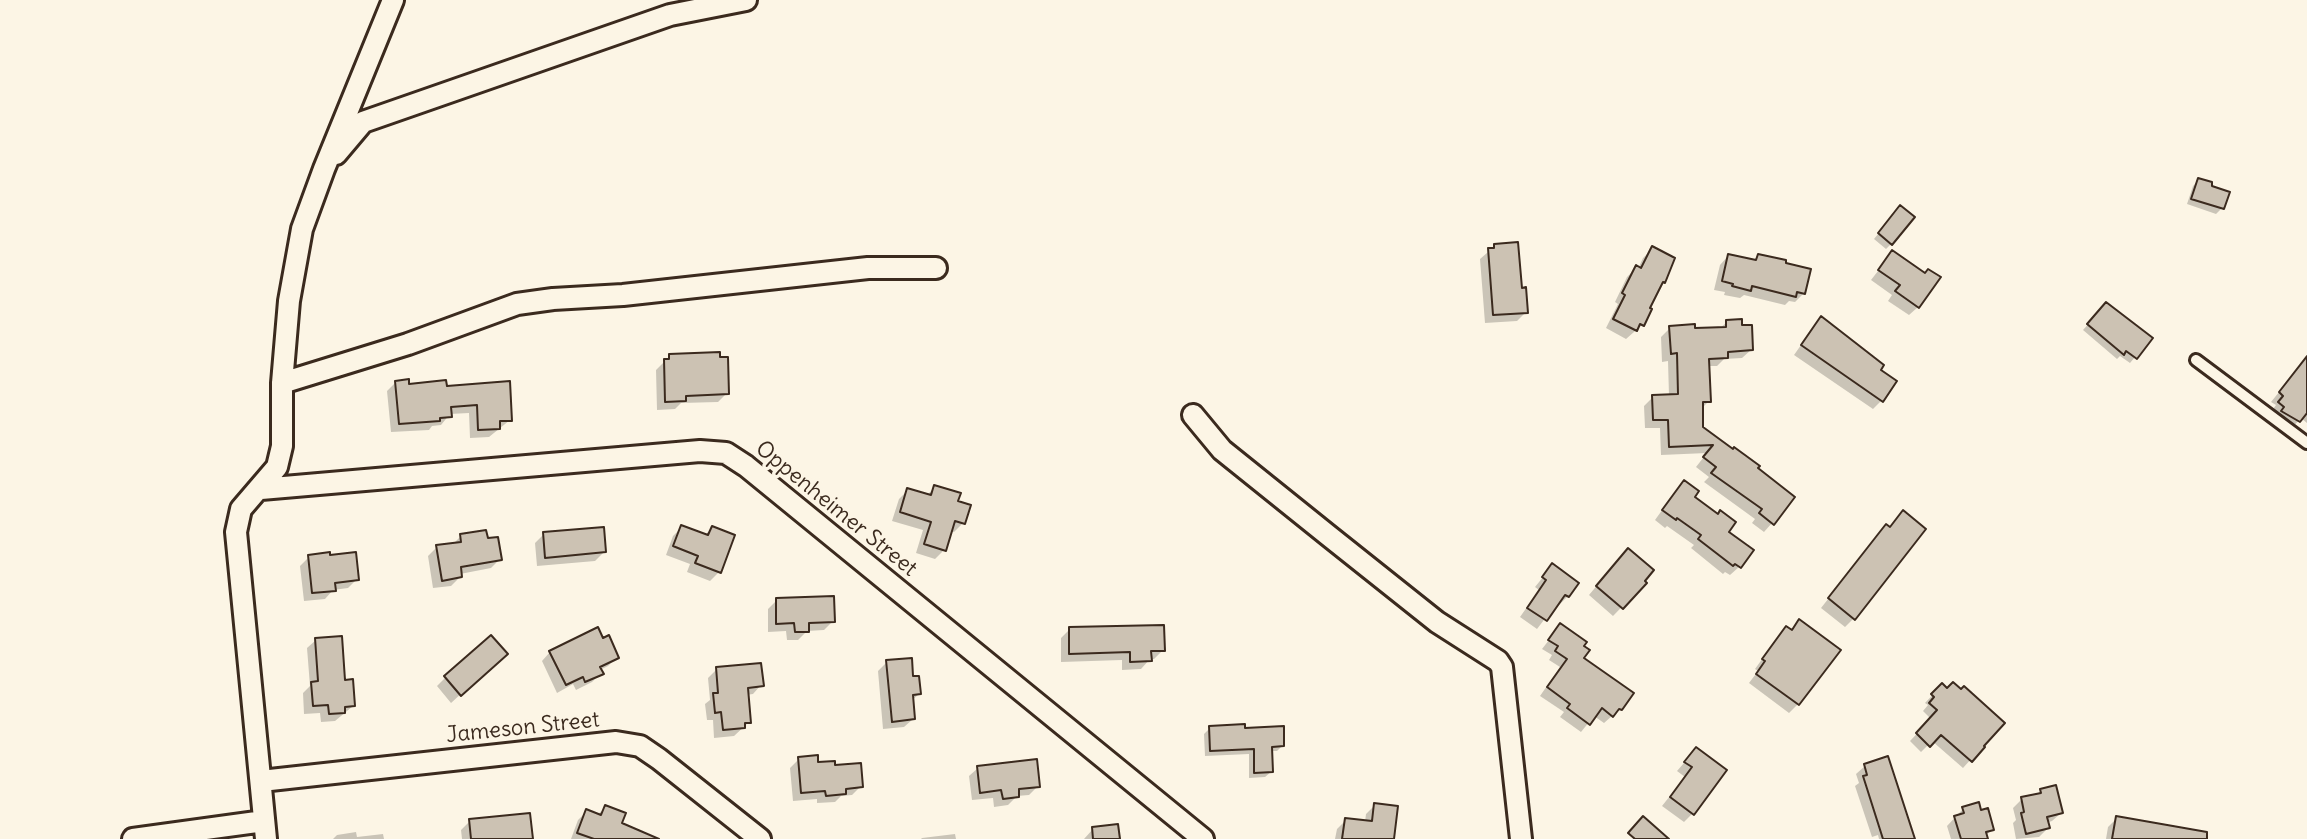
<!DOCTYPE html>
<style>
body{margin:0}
canvas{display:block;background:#fcf5e5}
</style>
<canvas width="2307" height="839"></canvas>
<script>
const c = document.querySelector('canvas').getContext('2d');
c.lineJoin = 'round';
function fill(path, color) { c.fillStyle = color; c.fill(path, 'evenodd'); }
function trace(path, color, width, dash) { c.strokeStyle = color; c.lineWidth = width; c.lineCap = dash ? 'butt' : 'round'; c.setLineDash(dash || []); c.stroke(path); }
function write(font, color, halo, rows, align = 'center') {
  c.font = font + ' Delius,sans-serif'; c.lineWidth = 7; c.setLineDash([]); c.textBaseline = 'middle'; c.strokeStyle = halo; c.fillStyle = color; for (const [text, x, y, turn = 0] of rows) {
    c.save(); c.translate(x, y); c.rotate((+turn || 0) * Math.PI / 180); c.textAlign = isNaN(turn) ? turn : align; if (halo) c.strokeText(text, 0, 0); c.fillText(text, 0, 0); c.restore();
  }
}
const shadow = new Path2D(`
 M2199,180L2209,187L2227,193L2222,208L2216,214L2187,204L2193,186Z
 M1895,213L1891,244L1886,249L1874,239Z
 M1495,246L1526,312L1517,321L1485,323L1480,259Z
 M1652,249L1659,286L1642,325L1626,339L1606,328L1618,304L1615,302L1627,277L1636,268L1638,269L1643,258Z
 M1892,253L1918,307L1909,315L1888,301L1892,295L1871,280Z
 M1728,256L1753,262L1758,256L1804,293L1795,302L1789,301L1785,305L1744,295L1740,298L1724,295L1725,292L1714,290L1720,265Z
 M2101,310L2151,338L2130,363L2120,356L2117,359L2083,330Z
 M1727,322L1751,350L1742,358L1724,359L1717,366H1707L1709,401L1701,409V428L1732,451L1772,523L1764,532L1752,523L1755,519L1704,482L1709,477L1696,467L1707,453L1661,455L1660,428H1645L1644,406L1653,397L1669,396L1668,361L1662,362L1661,337L1670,328L1693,331L1719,329Z
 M1813,328L1879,370L1881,401L1873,409L1794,355Z
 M670,356L727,393L718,402L681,403L675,409L657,410L656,370Z
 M2307,364V423L2301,418L2290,430L2271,412L2276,405L2271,402L2296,371Z
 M396,382L407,386L445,388L510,420L489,437L470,438L469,413L450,414L441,425L432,426L429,430L391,432L387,391Z
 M935,487L956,503L963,523L954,532L950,531L944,550L935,559L916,553L923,530L892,521L899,499L908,490L926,496Z
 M1675,492L1692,497L1726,532L1739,567L1730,575L1725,572L1723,574L1691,548L1694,545L1667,526L1665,528L1655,520Z
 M682,527L705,535L712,528L719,572L710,581L687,572L690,564L666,555L673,536Z
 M544,534L604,552L595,561L537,566L535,543Z
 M461,536L499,560L491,568L460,574V577L451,586L433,588L428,556L437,547L452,545Z
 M1878,536L1854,618L1845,627L1821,608Z
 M309,557L357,579L348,588L333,590L325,599L304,601L300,566Z
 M1619,559L1644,584L1613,616L1589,595Z
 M1552,566L1568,596L1559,605L1557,603L1537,629L1520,617L1539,590L1535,587Z
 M777,600L833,621L824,630L807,631L798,640H787L786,631L768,632V609Z
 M1800,622L1798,704L1789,713L1749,683L1758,671L1755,669L1778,637L1786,628L1790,631Z
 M1560,626L1581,658L1620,709L1604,723L1594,716L1581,732L1560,717L1564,712L1540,696L1560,667L1549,660L1552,655L1542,649Z
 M1070,629L1163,650L1154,659H1150L1141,669L1122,670V660L1061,662V638Z
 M316,640L344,682L353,706L335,721L321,722L320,713L304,714L303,693L310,686L307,648Z
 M550,652L617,657L608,666L600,670L601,673L592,682L576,690L573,684L557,693L542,661Z
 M496,662L451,703L437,686L445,678Z
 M887,662L911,678L919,694L911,701L913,719L904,727L883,729L878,671Z
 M717,669L761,685L753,694L746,695L749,722L734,736L714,738L713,720H707L705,704L710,700L708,678Z
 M1942,685L1982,747L1963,768L1932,741L1921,752L1910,741L1931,719L1923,711L1928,705L1925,703Z
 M1210,728L1243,730L1282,746L1277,751H1270L1271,772L1265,777L1249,778V754L1205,756L1204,734Z
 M1696,749L1692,814L1684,822L1662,806L1685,777L1677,771Z
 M799,759L834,767L861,786L852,795L841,796L835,802L817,803V799L793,801L790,768Z
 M1865,766L1913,839H1879L1878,835L1872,837L1855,786L1859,783L1856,774Z
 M978,768L1038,786L1029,795L1017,796L1008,805L994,807L993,798L972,800L969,776Z
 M2041,791L2061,813L2052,821L2046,823L2048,828L2039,837L2016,839L2013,823L2016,820L2013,808L2022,799L2036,796Z
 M1375,805L1392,839H1335L1337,829L1346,820L1365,822L1366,814Z
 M606,807L619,824L639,839H571L578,820L587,811L597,815Z
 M1963,809L1992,830L1985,836L1986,839H1951L1947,826Z
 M2117,818L2180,839H2106L2108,827Z
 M470,821L531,839H462L461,830Z
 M1093,829L1118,839H1084Z
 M356,832L357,837L383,834L384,839H333L337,835Z
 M955,834L956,839H921L922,838Z`);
const building = new Path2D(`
 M2198,178L2212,182V186L2230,192L2224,209L2191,199Z
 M1900,205L1915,217L1892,245L1878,233Z
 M1518,242L1522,288L1526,287L1528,313L1493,315L1488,248H1494V244Z
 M1652,246L1675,258L1665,283L1663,282L1650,308L1652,309L1644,326L1640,324L1637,331L1613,319L1625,295L1622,293L1636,265L1641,268Z
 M1892,250L1925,273L1928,269L1941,277L1919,308L1895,291L1900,285L1878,270Z
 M1728,254L1756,260L1758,254L1786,260V263L1811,269L1805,294L1797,292L1796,297L1752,286L1751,291L1732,286L1733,284L1722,281Z
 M2106,302L2153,338L2137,359L2126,351L2124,355L2087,324Z
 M1821,316L1884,365L1881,370L1897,381L1883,402L1801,345Z
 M1742,319V325H1752L1753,350L1728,352V358L1709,359L1711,402H1703V427L1733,449L1734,447L1760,466L1758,468L1795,497L1774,525L1759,513L1762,509L1711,473L1716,467L1703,457L1713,445L1669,447L1668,420H1653L1652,395L1678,394L1677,353L1671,354L1669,326L1695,324V328L1726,327V320Z
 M720,352V357H728L729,394L686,396V401L665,402L664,359H669V354Z
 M2307,356V413L2300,422L2281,411L2284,407L2278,402L2283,396L2279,392Z
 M409,379V384L446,380L447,386L510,381L512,421H500V429L478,430L477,405L451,407L452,417L440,418V421L399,424L395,381Z
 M1684,480L1699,491L1695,497L1718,514L1720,510L1736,522L1729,532L1754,550L1741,568L1735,564L1733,566L1698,539L1701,535L1677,518L1676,520L1662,510Z
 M934,485L961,493L958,501L971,505L965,524L955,521L946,551L924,544L931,522L900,512L907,488L931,495Z
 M1903,510L1926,529L1855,620L1828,598L1886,524L1890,527Z
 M681,525L708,535L712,526L735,535L721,573L695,563L698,556L673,546Z
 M604,527L606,552L545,558L543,532Z
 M486,530L488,538L498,537L502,560L461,567L462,577L442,581L436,545L461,542L460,534Z
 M1628,548L1654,570L1645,581L1647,583L1623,609L1596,586Z
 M330,552V555L356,552L359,580L335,583L336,591L312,593L308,555Z
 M1552,563L1579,583L1569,597L1565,595L1547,621L1527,608L1546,580L1542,577Z
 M834,596L835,622L809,623V632H795L794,623L776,624V598Z
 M1799,619L1841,650L1799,705L1756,674L1765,661L1762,659L1786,626L1792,630Z
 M1560,623L1587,642L1584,646L1590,650L1584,658L1634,693L1622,710L1619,709L1613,717L1602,708L1590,725L1567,708L1570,704L1547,687L1567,659L1555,651L1558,646L1548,640Z
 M1164,625L1165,651H1151L1152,661L1130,662V652L1069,654V627Z
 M598,627L603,638L609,635L619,658L600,667L604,674L585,682L583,677L566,685L549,651Z
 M491,635L508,654L461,696L444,676Z
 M342,636L345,680L353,679L355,706L345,707V713L329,714L328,705L313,706L311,682L318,681L315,638Z
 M912,658L913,676H919L921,694L913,695L915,719L892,722L886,660Z
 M761,663L764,686L748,688L751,723H745V728L723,730L721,712L715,713L713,693H718L716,667Z
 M1953,682L1961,689L1964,686L2005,723L1984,746L1985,747L1972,762L1941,735L1930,747L1916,733L1937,710L1929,703L1934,697L1931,694L1942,683L1947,688Z
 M1245,724V728L1284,726V746L1272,747L1273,772L1254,773V749L1210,751L1209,726Z
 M1696,747L1727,770L1694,815L1670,797L1692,767L1684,762Z
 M818,755V762L835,761V765L861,763L863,787L846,789V794L826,796L825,791L801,793L798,757Z
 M1888,756L1915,839H1883L1863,776L1867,775L1864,764Z
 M1037,759L1040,787L1019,789V797L1003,799L1001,790L980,793L977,766Z
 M2056,785L2063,813L2047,817L2050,828L2026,834L2021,813L2024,812L2021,797L2041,793L2040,789Z
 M1979,802L1981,810L1988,808L1994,830L1986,832L1988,839H1961L1954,816L1964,813L1962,807Z
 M1374,803L1398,806L1394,839H1342L1345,818L1372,821Z
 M605,805L626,813L622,823L659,839H594L577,833L586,809L601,815Z
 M530,813L533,839H471L469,819Z
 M1643,816L1669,839H1635L1628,833Z
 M2116,816L2207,832V839H2112Z
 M1118,824L1120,839H1093L1092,827Z`);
const lane = new Path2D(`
 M2196,360L2307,443`);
const street = new Path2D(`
 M336,154L363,122L670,15L746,0
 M282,383L408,344L517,304L553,299L623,295L868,268H936
 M1193,415L1222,450L1329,536L1437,622L1498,661L1502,667L1521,839
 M261,489L700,451L726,453L746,466L1203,839
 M261,781L616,742L640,746L659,759L760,839
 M133,839L264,821
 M266,839L236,532L241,509L277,467L282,446V383L289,301L302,229L324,169L393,0`);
const streetNames = [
 ["Oppenheimer Street",836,509,39],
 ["Jameson Street",523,728,-6]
];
fill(shadow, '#0003');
fill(building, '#ccc2b3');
trace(building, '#3b2a1e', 2);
trace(lane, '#3b2a1e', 16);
trace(street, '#3b2a1e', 26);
trace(lane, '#fcf5e5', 10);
trace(street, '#fcf5e5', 20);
write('22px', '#3b2a1e', '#fcf5e5', streetNames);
</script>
